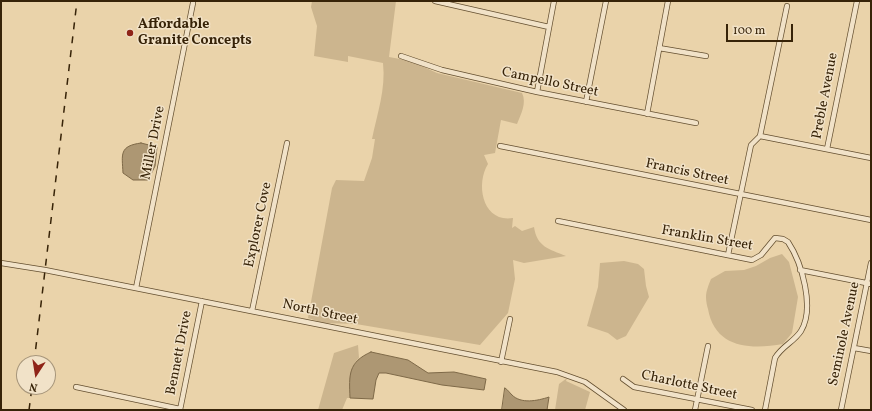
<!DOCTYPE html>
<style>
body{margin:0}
#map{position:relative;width:872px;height:411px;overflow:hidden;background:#ead3aa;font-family:Vollkorn,serif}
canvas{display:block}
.frame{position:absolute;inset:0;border:2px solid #372308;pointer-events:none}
.north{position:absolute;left:16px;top:355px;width:40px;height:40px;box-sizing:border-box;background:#f1e2c8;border:1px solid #a7967b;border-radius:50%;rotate:192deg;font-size:11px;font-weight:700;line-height:16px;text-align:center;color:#372308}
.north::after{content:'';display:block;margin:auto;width:14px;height:18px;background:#8f2418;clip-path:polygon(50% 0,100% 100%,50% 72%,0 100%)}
.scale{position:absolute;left:726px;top:24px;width:67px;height:18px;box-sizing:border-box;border:2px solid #372308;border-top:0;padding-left:5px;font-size:12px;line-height:14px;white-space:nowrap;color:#372308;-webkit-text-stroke:3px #f1e2c8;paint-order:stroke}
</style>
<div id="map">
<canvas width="872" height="411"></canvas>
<div class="frame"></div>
<div class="north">N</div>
<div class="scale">100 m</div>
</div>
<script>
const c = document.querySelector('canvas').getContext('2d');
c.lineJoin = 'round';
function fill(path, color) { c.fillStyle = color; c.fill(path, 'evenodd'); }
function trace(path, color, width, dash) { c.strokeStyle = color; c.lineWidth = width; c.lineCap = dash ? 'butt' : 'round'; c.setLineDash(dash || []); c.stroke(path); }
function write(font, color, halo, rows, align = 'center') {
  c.font = font + ' Vollkorn,serif'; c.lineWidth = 3; c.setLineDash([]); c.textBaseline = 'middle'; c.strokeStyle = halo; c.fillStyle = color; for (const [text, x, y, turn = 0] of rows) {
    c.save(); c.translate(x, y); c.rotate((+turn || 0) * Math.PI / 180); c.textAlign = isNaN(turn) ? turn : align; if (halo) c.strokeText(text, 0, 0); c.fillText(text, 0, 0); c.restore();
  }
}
const green = new Path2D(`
 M312,1H396L389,57L411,61L437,73L522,93C527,103 521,114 517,124L501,120L495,153L484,155L488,164C475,185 483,223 513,218L512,228L515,226L522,231L534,227C537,247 549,249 566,256L524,263L513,260L515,279L508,313L480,345L356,324L323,323L308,318L332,188L336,180L364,181L372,158L375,139H372C377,114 386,89 383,63L348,56V62L314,56L317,26L311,7Z
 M782,254L789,262L798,297L792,333L783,344C750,350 715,348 708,309C707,306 706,301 706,297C706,291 709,284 711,279L725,271L744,270L756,266L770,258Z
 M624,261L638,264L644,269L646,286L649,297L626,336L617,340L608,333L587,326L598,287L600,263Z
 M358,345L359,358C349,368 349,385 350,398H347L342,410H318L334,353Z
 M567,378L566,381L590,392L585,410H555L559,384Z`);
const water = new Path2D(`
 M141,143L157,147L155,166L148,180H133L123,173C122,154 119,146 141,143Z
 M371,352L408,360L428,373L454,372L486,379L484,390L442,385L386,373H379L376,380L373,399L350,398C349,375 348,362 371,352Z
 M505,388C508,390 509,392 512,395C521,404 537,401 549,397L547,410H502Z`);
const minor = new Path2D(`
 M435,1L549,27
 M659,48L706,56
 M401,56L442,70L537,92L696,123
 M537,92L554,1
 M586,102L606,1
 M647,114L668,1
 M760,136L871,158
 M500,146L871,220
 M827,149L857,1
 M558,221L752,260L761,255L775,238L783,239L788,242C802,263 815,308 801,331C794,342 782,346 775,358L765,410
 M728,255L751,145L760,136L787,6
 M1,263L45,270L557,372L585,382L624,410
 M800,270L871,284
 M136,288L193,3
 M252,311L287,143
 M854,348L871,351
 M501,362L510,319
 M623,379L634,387L752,410
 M76,387L180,409
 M180,410L202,301
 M695,410L708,346
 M841,410L871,263`);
const rail = new Path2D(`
 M34,363L77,1
 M29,410L32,387`);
const markers = [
 [130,33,4,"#8f2418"]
];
const poiNames = [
 ["Affordable",138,25],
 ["Granite Concepts",138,41]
];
const streetNames = [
 ["Campello Street",550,83,12],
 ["Preble Avenue",826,96,-79],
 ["Miller Drive",154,143,-79],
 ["Francis Street",687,173,12],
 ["Explorer Cove",259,225,-78],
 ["Franklin Street",707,239,10],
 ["North Street",320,313,12],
 ["Seminole Avenue",845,334,-78],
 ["Bennett Drive",180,353,-79],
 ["Charlotte Street",689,386,12]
];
fill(green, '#ccb58e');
fill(water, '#ad9773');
trace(water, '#7e6948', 1);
trace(minor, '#644f30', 6);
trace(minor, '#f1e2c8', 4.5);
trace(rail, '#372308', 1.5, [7, 7]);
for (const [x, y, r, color] of markers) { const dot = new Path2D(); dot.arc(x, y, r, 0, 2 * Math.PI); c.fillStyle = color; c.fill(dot); trace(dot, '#f1e2c8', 1.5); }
write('bold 14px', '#372308', '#f1e2c8', poiNames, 'left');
write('14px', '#372308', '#f1e2c8', streetNames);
</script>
